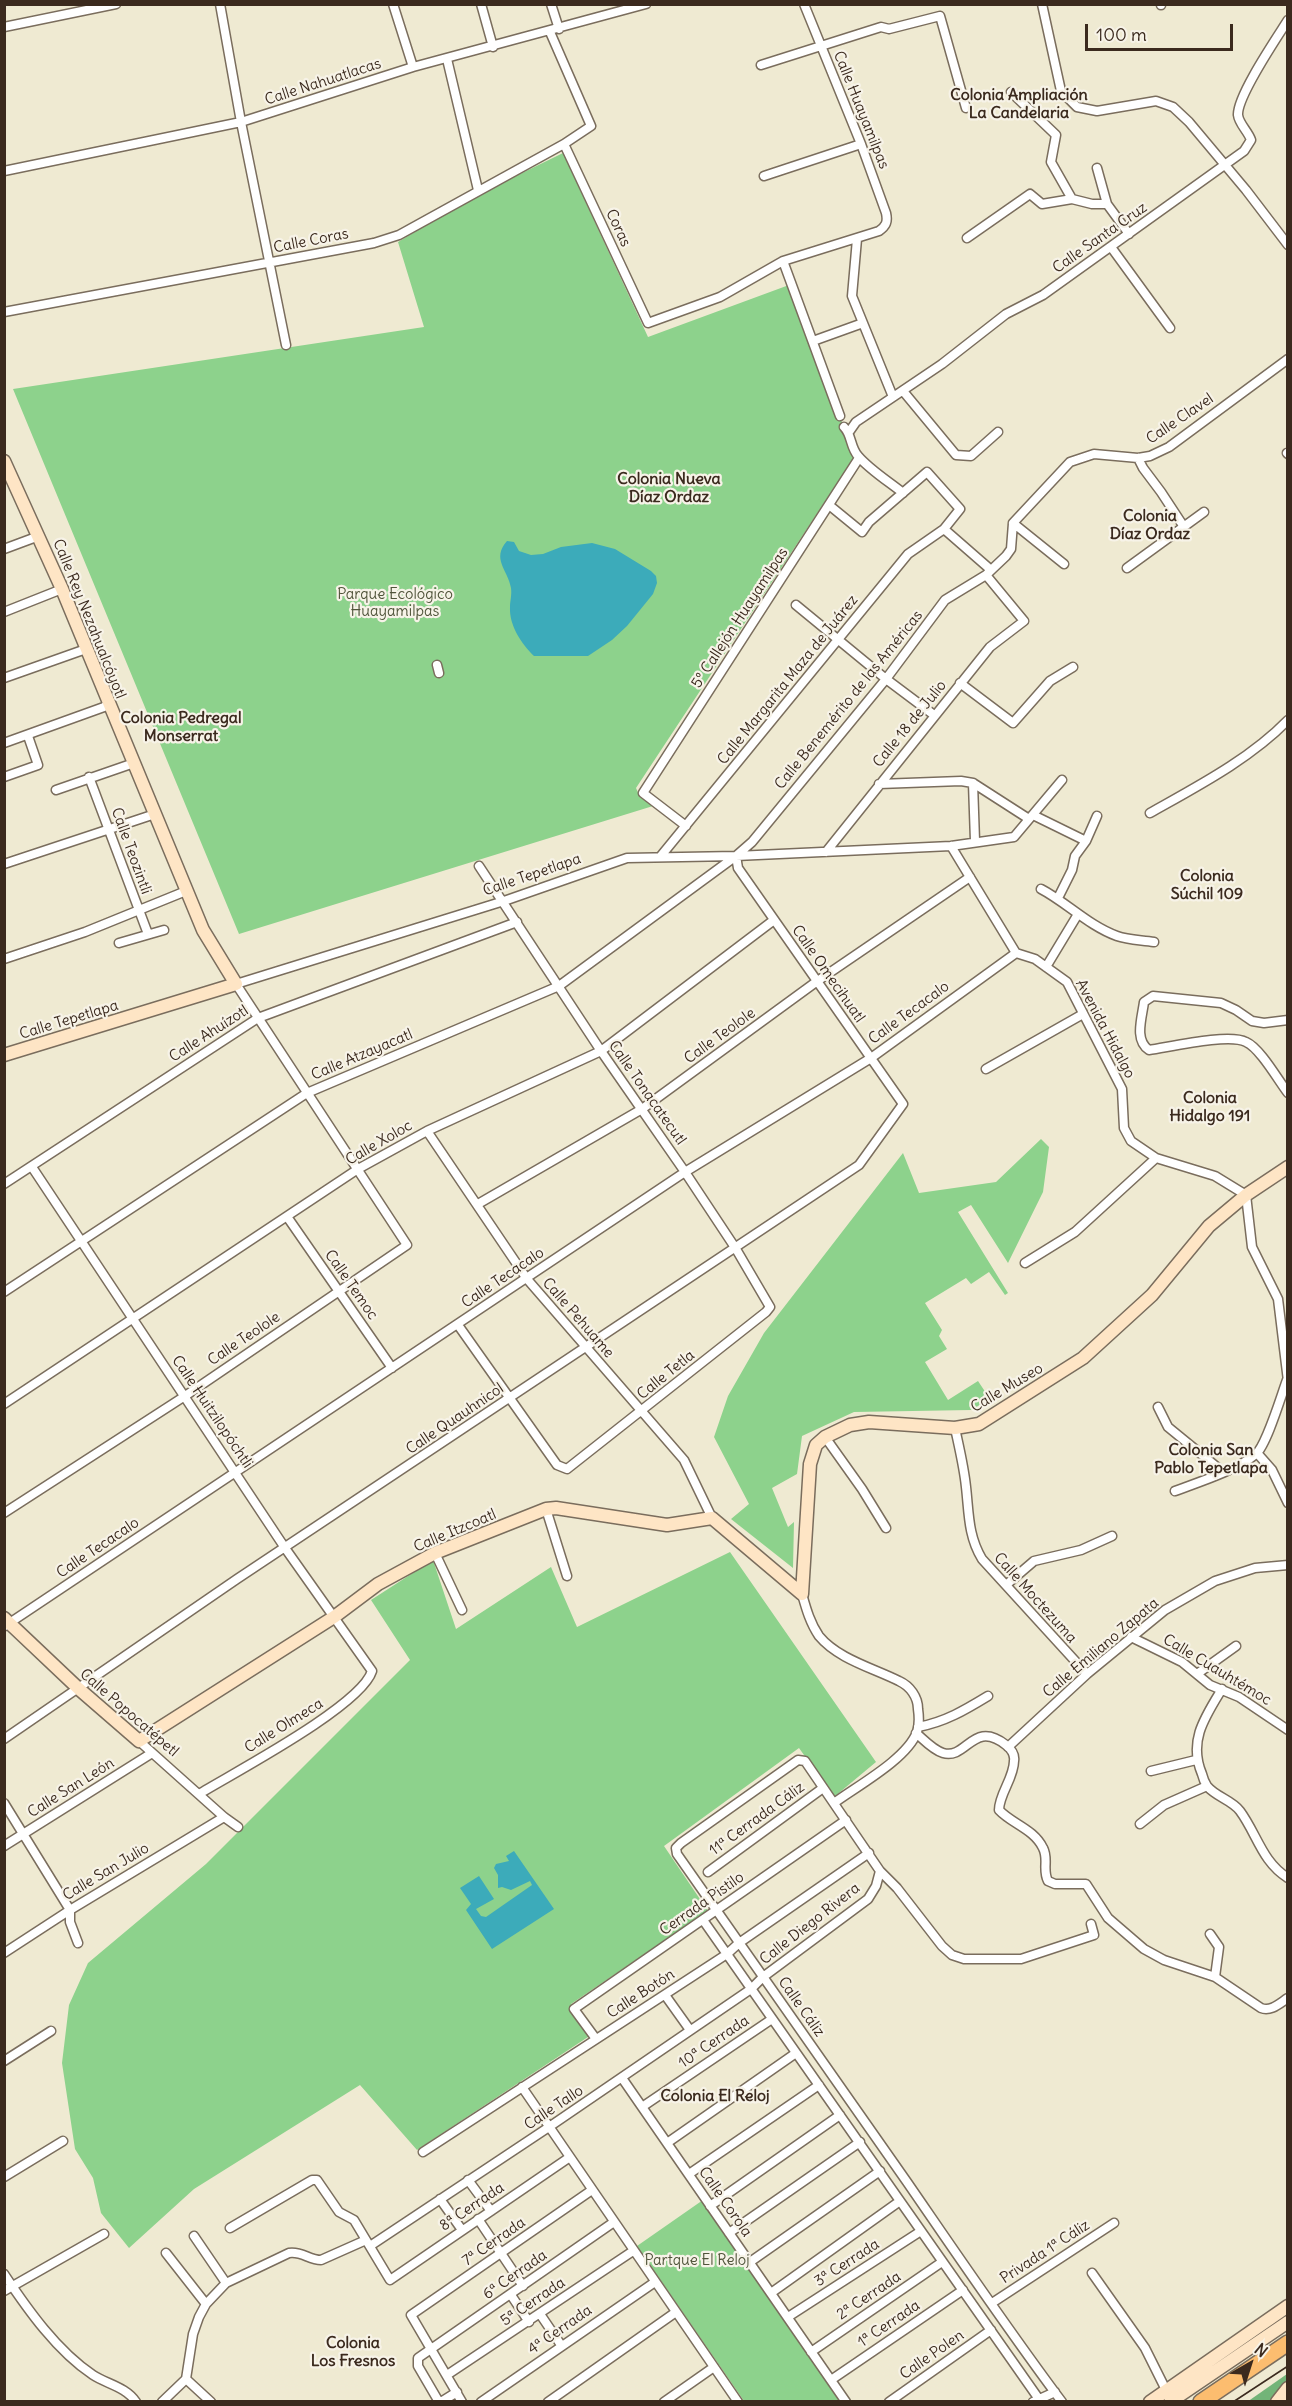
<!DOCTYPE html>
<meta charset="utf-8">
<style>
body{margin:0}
#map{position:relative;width:1292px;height:2406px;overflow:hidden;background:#efead2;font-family:Delius,sans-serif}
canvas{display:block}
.frame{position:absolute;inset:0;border:6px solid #3b2a1e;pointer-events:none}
.north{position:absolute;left:1220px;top:2334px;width:60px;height:60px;-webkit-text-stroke:4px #f7f3e8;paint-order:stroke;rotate:39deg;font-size:16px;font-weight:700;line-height:24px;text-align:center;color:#3b2a1e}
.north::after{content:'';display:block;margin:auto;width:21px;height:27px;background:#3b2a1e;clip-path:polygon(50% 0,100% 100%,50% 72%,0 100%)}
.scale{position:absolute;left:1085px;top:24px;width:148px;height:27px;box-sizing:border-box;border:3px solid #3b2a1e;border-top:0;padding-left:8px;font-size:18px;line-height:21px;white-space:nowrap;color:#3b2a1e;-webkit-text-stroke:4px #f7f3e8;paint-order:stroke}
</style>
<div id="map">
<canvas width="1292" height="2406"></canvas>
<div class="frame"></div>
<div class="north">N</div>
<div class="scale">100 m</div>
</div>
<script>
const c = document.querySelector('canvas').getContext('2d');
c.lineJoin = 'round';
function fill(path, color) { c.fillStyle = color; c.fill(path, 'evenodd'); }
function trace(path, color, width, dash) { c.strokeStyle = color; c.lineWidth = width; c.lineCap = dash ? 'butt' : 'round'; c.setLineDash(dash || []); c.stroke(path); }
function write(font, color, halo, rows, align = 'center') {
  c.font = font + ' Delius,sans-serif'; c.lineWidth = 4.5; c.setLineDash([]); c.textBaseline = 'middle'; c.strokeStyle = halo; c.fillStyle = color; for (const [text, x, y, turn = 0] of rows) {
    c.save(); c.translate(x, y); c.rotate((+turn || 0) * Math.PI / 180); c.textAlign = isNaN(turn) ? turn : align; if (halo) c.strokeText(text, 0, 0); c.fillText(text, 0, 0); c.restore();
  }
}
const green = new Path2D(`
 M563,153L648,337L789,285L855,456L636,788L640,797L653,806L239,934L13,389L424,327L398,242L473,197Z
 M1041,1139L1049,1147L1043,1192L1008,1263L971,1205L958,1212L1008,1293L1005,1295L989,1272L971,1284L966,1278L925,1303L942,1330L939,1336L947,1349L925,1362L948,1400L978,1381L990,1399L971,1410L854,1412L802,1436L797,1474L772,1488L788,1527L794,1522L793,1568L731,1519L749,1504L714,1437L728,1396L764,1333L903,1153L919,1193L996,1182Z
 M730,1552L876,1762L834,1797L799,1748L664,1846L708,1911L571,2004L591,2035L417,2150L360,2085L194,2189L129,2248L101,2213L93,2178L75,2149L62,2063L69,2005L88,1963L206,1864L410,1660L371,1600L433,1560L456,1629L551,1567L577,1627Z
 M703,2200L841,2401H744L637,2246Z`);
const forest = new Path2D(`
 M1287,2374V2401L1247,2402Z`);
const water = new Path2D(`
 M507,541L514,542L519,551L531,555L543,554L561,547L592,543L615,549L651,571L656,576L657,583L653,594L627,626L612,640L588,656H534C522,644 509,626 510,607C510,601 512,595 511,588C508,570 491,559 507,541Z
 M514,1851L554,1909L492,1949L466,1910L471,1904L460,1888L479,1876L494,1899L476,1909L481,1916L486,1917L532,1885L530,1881L511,1890L502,1887L498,1888V1875L494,1868L496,1864L509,1861L506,1856Z`);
const street = new Path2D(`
 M220,4L241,122L286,345
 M393,4L413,67
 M481,4L493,47
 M551,4L559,29
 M1042,4L1061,91L1077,107L1097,111L1156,101L1173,107L1189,122L1246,190L1288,245
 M1161,5V4
 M4,27L116,4
 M447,59L478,190
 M761,65L881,27L889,29L940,16L966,108
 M1011,92L1056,135L1051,162L1072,199
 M564,144L648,323L720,297L783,261L879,231C886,226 888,222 886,213L861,144L804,4
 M1097,168L1107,204
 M4,171L241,122L413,67L646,4
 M764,176L861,144
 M967,238L1030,194L1042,204L1072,199L1092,204H1107L1129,234
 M857,239L852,296L893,397
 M1111,247L1170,328
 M783,261L840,416
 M4,312L374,243L399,235L564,144L591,126L550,32
 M813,341L863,323
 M903,391L956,455L971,456L998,432
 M844,427C852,435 850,447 858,456C870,470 888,481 903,493
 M849,432L856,422L942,364L1006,314L1043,295L1244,151L1251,140C1248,131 1239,124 1238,115C1237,96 1276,39 1288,20
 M1287,453L1288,454
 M1138,458L1143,468L1161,492L1184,527
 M1013,523L1064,564
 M944,529L991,570
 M4,549L39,536
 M1127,568L1204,512
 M796,605L886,679L934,715
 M4,612L62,589
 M437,665L439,673
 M4,678L86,649
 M960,683L1013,723L1050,681L1073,667
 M4,743L104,707L108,703
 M4,777L38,765L28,736
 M89,777L148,934
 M973,783L975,841
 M879,784L961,781L973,783L1029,819
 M56,790L134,763
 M1150,813C1198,786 1250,759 1288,720
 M1033,815L1086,841
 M686,826L643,793L859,458
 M951,846L1016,953L1035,959L1067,982L1122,1089L1124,1128L1131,1141L1156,1158L1215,1176L1246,1195L1252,1247L1278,1299L1288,1381
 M826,852L990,647L1024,621L986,575
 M660,857L908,554L944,529L960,509L927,472L869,522L862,532L829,505
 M4,864L155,814
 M1041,889C1066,902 1089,926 1117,936C1128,940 1142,940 1154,942
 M1058,898L1072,870L1075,856L1086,841L1097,816
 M119,943L164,930
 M4,959L85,932L186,891
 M1046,967L1078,914
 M1288,1020L1264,1023L1252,1021L1236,1010L1221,1003L1153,996L1144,1002C1142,1018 1134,1040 1149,1050C1170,1047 1229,1033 1246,1042C1260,1048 1278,1080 1288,1093
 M986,1069L1083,1014
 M427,1131L527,1279L684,1460L712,1518
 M32,1167L285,1548L372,1671C361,1706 235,1772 199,1794
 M4,1184L258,1018L517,922
 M478,1204L642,1109L816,982L970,877
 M288,1218L392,1368
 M1025,1263L1075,1232L1156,1158
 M4,1292L307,1093L559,986L736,856L752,842L886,679L945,600L986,575L1006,556L1011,549L1013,523L1070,462L1094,454L1138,458L1150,456L1169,447L1288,359
 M458,1325L557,1465L567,1469L766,1312L770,1307L736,1249L685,1172L601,1051L479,866
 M4,1404L358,1169L427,1131L601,1051L774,920
 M1158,1407L1168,1427L1223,1472
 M955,1428C959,1447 964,1467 966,1487C969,1513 968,1536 982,1559L1087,1674
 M825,1437L862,1489L886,1528
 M1257,1453L1272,1470L1288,1503
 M1175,1491C1199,1482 1237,1470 1256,1454C1267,1444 1281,1396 1287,1380
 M546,1509L567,1576
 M4,1513L185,1396L407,1245L236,984L504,901L627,858L736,856L951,846L1014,837L1062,780
 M435,1553L462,1610
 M1006,1585L1034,1561L1081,1550L1112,1536
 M802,1594C806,1608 810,1623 819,1636C838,1659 873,1668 899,1681C910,1686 918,1697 918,1709C919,1716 919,1726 917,1732C907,1759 857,1786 834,1803
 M5,1626L685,1172L871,1058L1016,953
 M1131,1637L1182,1662L1210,1685L1239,1697L1288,1730
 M1197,1674L1236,1646
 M1222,1689C1205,1717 1188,1741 1202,1774C1203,1778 1205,1783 1207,1786C1216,1797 1232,1800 1240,1811C1257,1834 1262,1862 1288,1878
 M918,1727C945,1722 965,1710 988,1696
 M916,1733C924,1740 933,1750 943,1753C967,1760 973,1719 1006,1745C1011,1749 1015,1755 1014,1761C1014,1778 999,1794 999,1810C1012,1824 1034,1829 1043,1848C1049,1859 1042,1870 1048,1881L1055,1884H1086L1108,1918L1144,1949L1164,1960L1215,1977L1261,2008C1271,2012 1280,2003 1288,1998
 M4,1739L237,1579L859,1165L903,1104L738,868L736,856
 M139,1741L224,1817L238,1827
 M1008,1747L1087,1674L1165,1610L1215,1581L1255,1568L1288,1565
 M1151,1771L1196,1760
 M4,1803L70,1910V1922L78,1943
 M1140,1824L1164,1805L1207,1786
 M4,1846L152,1753
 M880,1871L897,1888L942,1946L952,1955L964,1959H1021L1094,1935L1091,1924
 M708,1872L823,1788
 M703,1920L1041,2402
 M1210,1934L1219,1947L1215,1977
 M4,1953L70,1910L224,1817
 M665,1995L690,2030
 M596,2039L574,2009L846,1820
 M4,2061L51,2031
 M622,2078L846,2402
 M522,2087L738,2402
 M642,2107L772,2019
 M667,2143L796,2053
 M423,2152L727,1954L739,1943L869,1853
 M689,2174L819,2085
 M4,2177L63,2141
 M468,2180L491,2211
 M440,2199L462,2230
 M710,2206L840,2115
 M478,2219L523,2286
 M230,2228L312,2180H317L339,2212L354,2220L390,2280L570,2157
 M729,2233L860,2142
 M194,2236L226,2283
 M370,2246L549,2127L751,1989L763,1977L868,1899L876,1886L880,1871L805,1761L798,1760L681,1843L676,1848L677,1854C754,1964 831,2073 907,2182C958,2256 1008,2330 1062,2402
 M166,2253L206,2304
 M750,2262L880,2171
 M1092,2273L1145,2348L1166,2390
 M4,2274C28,2310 57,2351 93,2375C107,2384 126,2387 136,2402
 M4,2291L104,2234
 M771,2293L900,2201
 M511,2295L529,2322
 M992,2303L1114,2223
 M540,2314L561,2345
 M788,2317L921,2231
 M811,2352L942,2262
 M447,2375L633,2251
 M186,2379L211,2402
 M831,2380L963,2290
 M162,2402L186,2379L193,2334L199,2317L206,2304L226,2283L289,2253C302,2251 309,2260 321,2260L366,2240
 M439,2402L418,2366V2358L614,2222
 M441,2402L457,2392
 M462,2402L411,2315L592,2190
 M481,2402L655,2282
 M548,2402L676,2312
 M664,2402L714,2367
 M889,2402L991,2330
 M1033,2402L1055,2392`);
const secondary = new Path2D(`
 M4,461L62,589L203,930L236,984L4,1055
 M802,1594L810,1464L816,1445L825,1437L850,1425L869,1422L955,1428L979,1424L1083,1358L1152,1295L1209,1226L1246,1195L1288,1167
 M4,1618L79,1689L139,1741L334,1617L378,1584L435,1553L546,1509L556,1508L667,1525L712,1518L802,1594
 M1150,2402L1288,2306
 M1170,2402L1288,2322
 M1277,2402L1288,2388`);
const highway = new Path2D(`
 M1201,2402L1288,2343`);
const tram = new Path2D(`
 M1233,2402L1288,2366`);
const streetNames = [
 ["Calle Nahuatlacas",323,82,-18],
 ["Calle Huayamilpas",861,110,68],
 ["Coras",618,228,65],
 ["Calle Santa Cruz",1100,238,-35],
 ["Calle Coras",311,241,-11],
 ["Calle Clavel",1180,419,-34],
 ["5º Callejón Huayamilpas",740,618,-57],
 ["Calle Rey Nezahualcóyotl",89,619,68],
 ["Calle Margarita Maza de Juárez",788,680,-51],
 ["Calle Benemérito de las Américas",849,700,-51],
 ["Calle 18 de Julio",910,724,-51],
 ["Calle Teozintli",131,851,70],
 ["Calle Tepetlapa",532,875,-19],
 ["Calle Omecihuatl",828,974,55],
 ["Calle Tecacalo",909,1013,-36],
 ["Calle Tepetlapa",69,1020,-17],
 ["Avenida Hidalgo",1105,1029,62],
 ["Calle Ahuízotl",209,1034,-33],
 ["Calle Teolole",720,1036,-36],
 ["Calle Atzayacatl",362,1055,-23],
 ["Calle Tonacatecutl",647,1093,55],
 ["Calle Xoloc",379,1143,-30],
 ["Calle Tecacalo",503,1278,-34],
 ["Calle Temoc",351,1285,55],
 ["Calle Pehuame",578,1318,49],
 ["Calle Teolole",244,1339,-34],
 ["Calle Tetla",666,1375,-39],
 ["Calle Museo",1007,1388,-31],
 ["Calle Huitzilopóchtli",212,1412,56],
 ["Calle Quauhnicol",455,1419,-34],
 ["Calle Itzcoatl",455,1531,-23],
 ["Calle Tecacalo",98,1548,-34],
 ["Calle Moctezuma",1035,1598,48],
 ["Calle Emiliano Zapata",1101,1648,-40],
 ["Calle Cuauhtémoc",1217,1670,31],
 ["Calle Popocatépetl",129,1713,41],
 ["Calle Olmeca",284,1726,-32],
 ["Calle San León",71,1788,-32],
 ["11ª Cerrada Cáliz",757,1819,-36],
 ["Calle San Julio",106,1872,-31],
 ["Cerrada Pistilo",702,1904,-35],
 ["Calle Diego Rivera",810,1924,-38],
 ["Calle Botón",641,1994,-33],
 ["Calle Cáliz",801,2007,55],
 ["10ª Cerrada",714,2042,-34],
 ["Calle Tallo",554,2108,-34],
 ["Calle Corola",725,2202,55],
 ["8ª Cerrada",472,2207,-34],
 ["7ª Cerrada",494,2242,-35],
 ["Privada 1ª Cáliz",1045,2252,-33],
 ["3ª Cerrada",847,2263,-33],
 ["6ª Cerrada",515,2275,-35],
 ["2ª Cerrada",869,2296,-34],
 ["5ª Cerrada",533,2302,-34],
 ["1ª Cerrada",889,2324,-34],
 ["4ª Cerrada",560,2330,-35],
 ["Calle Polen",932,2355,-35]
];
const parkNames = [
 ["Parque Ecológico",395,595],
 ["Huayamilpas",395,612],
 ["Partque El Reloj",697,2261]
];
const neighbourhoodNames = [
 ["Colonia Ampliación",1019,95],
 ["La Candelaria",1019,113],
 ["Colonia Nueva",669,479],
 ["Díaz Ordaz",669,497],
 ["Colonia",1150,516],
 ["Díaz Ordaz",1150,534],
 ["Colonia Pedregal",181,718],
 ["Monserrat",181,736],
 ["Colonia",1207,876],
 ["Súchil 109",1207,894],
 ["Colonia",1210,1098],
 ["Hidalgo 191",1210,1116],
 ["Colonia San",1211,1450],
 ["Pablo Tepetlapa",1211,1468],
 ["Colonia El Reloj",715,2096],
 ["Colonia",353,2343],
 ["Los Fresnos",353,2361]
];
fill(green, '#8dd28c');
fill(forest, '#72b478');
fill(water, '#3cabba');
trace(street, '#7a6d5d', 11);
trace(secondary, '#7a6d5d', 15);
trace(highway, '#7a6d5d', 18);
trace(street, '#fff', 8);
trace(secondary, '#fee5c5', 12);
trace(highway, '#fcbd6f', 15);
trace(tram, '#3b2a1e', 1.5);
write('15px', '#3b2a1e', '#f7f3e8', streetNames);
write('15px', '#50543a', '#f7f3e8', parkNames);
write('bold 16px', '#3b2a1e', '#f7f3e8', neighbourhoodNames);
</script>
